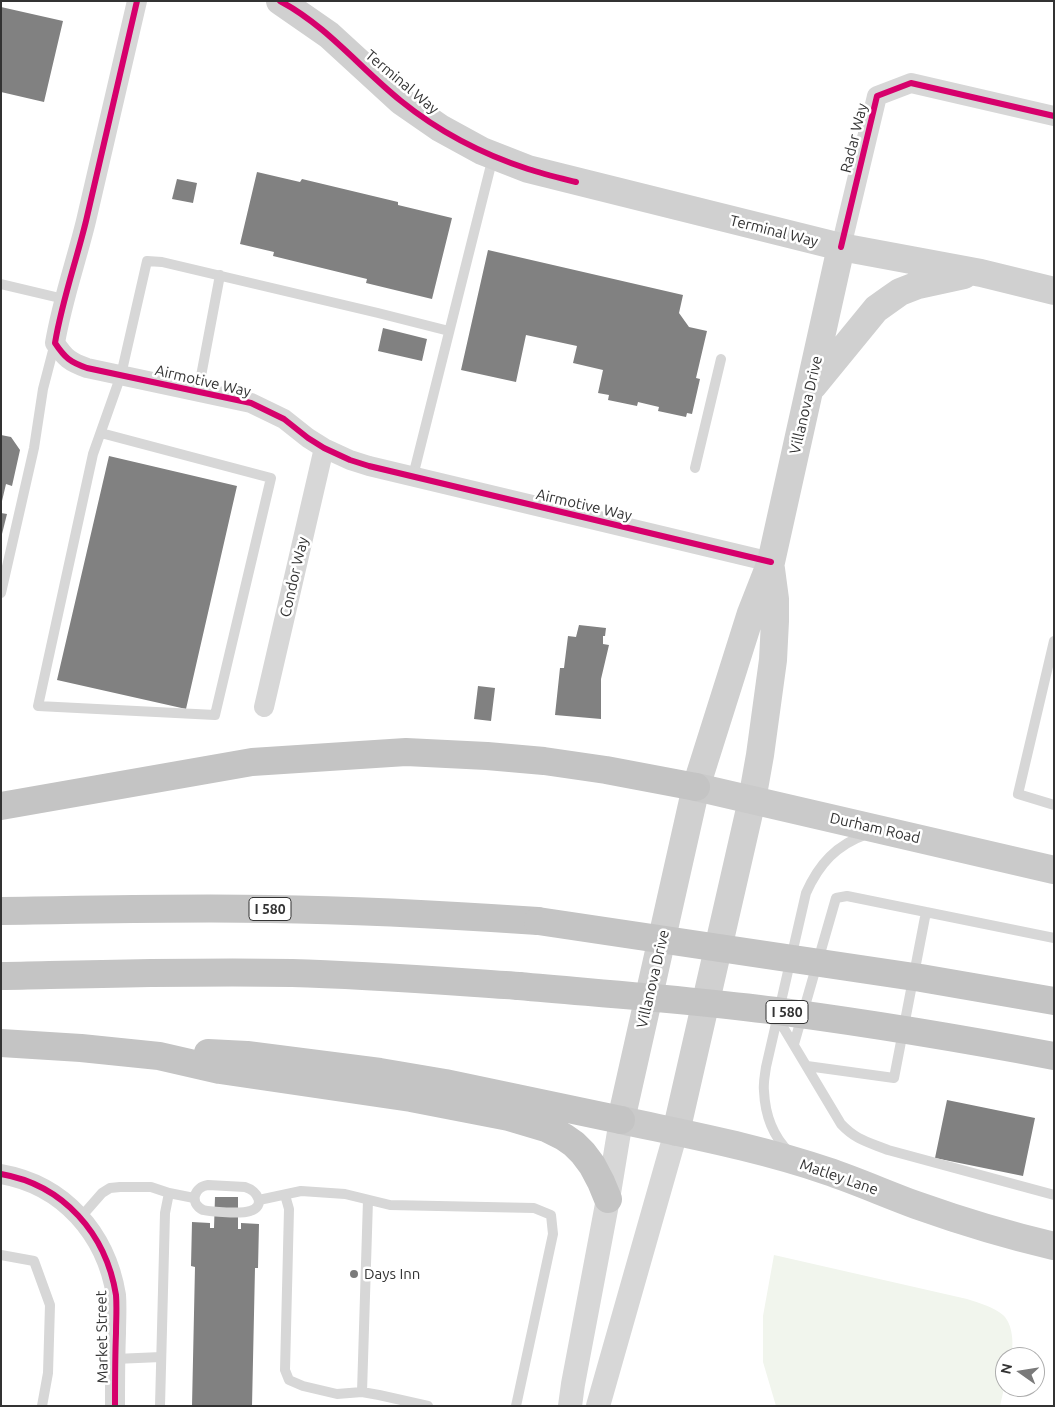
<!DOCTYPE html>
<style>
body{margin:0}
#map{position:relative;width:1055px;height:1407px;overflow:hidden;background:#fff;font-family:Ubuntu,sans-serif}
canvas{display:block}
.frame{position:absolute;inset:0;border:2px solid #333;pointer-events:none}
.north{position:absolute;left:995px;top:1347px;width:50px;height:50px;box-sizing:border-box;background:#fff;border:1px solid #adadad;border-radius:50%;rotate:283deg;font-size:14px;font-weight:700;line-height:20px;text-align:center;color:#333}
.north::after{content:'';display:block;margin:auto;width:18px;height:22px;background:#7a7a7a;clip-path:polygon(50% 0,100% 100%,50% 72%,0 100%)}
</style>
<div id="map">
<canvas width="1055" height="1407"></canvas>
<div class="frame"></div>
<div class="north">N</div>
</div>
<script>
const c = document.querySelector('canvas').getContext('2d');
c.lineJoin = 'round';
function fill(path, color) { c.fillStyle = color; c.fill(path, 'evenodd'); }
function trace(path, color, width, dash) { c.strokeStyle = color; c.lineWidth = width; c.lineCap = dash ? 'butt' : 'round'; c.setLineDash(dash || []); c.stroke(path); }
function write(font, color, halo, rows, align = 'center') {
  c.font = font + ' Ubuntu,sans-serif'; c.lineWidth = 5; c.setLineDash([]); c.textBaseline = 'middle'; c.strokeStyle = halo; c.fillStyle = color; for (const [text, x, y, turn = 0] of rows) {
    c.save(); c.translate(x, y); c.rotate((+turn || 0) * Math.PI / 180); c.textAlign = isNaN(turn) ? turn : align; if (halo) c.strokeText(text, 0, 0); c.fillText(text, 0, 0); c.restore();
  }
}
const green = new Path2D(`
 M774,1255L967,1299C979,1303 994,1307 1003,1315C1013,1324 1014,1345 1011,1357H1005V1384L1000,1406H776L763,1362V1316Z`);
const building = new Path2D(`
 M1,7L63,21L44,102L1,92Z
 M257,172L300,182L302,179L398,202V205L452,218L432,299L366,283L367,279L273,256L274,252L240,244Z
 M177,179L197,183L193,203L172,199Z
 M488,250L683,295L679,313L689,327L707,331L696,378L700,379L692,414L687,413L686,417L658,411L659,407L638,402L637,406L608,400L609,395L598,393L603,370L573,363L577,346L526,335L516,382L461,370Z
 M383,328L427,339L422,361L378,351Z
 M1,435L11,437L20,450L12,486L6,484L2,501Z
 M109,456L237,486L186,709L57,680Z
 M1,513L7,514L2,534H1Z
 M579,625L606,628L605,636H603V644L609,645L601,679V719L555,715L560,668H564L568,636L576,637Z
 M478,686L495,688L491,721L474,719Z
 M947,1100L1035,1118L1023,1176L935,1158Z
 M215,1197H238V1229H241V1223L259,1224L258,1268H255L252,1406H192L195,1267L191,1266L192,1222L210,1223V1228H214Z`);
const service = new Path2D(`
 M1,284L64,299
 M198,392L220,275
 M101,433L271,478L215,715L38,706L93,454L121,375L147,261L162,262L378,313L449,331
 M695,468L721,359
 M413,476L493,157
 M1,593L34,448L43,389L55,343
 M1054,641L1018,794L1054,805
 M777,1017L841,1124C856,1140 868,1142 888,1150L1054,1195
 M794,1044L836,898L847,896L1054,938
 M807,1066L894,1078L926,912
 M789,1152C773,1136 765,1114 764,1091C763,1083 765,1075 766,1067L806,893C819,864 836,845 867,834
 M208,1185L245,1187C258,1191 266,1206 250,1211C242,1214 211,1212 203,1210C189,1203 194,1187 208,1185Z
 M285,1195L289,1209L285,1370L289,1380L303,1386L337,1394L362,1392L379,1395L428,1406
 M259,1200L301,1191L345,1194L390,1205L534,1208L551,1215L553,1234L516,1406
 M81,1217L102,1193L110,1188L120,1187H151L169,1193L194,1198
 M1,1255L34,1261L50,1305L48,1373L42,1406
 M115,1359L161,1357
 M362,1392L368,1200
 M160,1406L165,1213L169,1193`);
const minor = new Path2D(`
 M137,1C120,74 103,148 86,221C76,262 62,301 55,343C65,358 70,362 87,368L251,403L284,419L308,438L324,448L350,460L369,466L771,562
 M841,247L877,96L911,83L1054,116
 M264,707L324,448
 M1,1174C64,1185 106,1234 116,1295C117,1308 116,1321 116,1333C115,1358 115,1382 115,1406`);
const tertiary = new Path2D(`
 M570,1406L573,1384L608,1199L621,1120
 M598,1406L676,1132`);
const secondary = new Path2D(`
 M280,1L329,35L401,101L440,128L482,151L528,169L841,247L981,273L1054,291
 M813,386L876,309L890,299L900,292L918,285L964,275
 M621,1120L696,787L751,613L771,562L841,247
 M676,1132L752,800L760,755L773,660L775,621V599L771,569`);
const primary = new Path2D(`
 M696,787L1054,870
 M621,1120C690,1135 760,1148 827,1171C857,1181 886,1194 916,1205C961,1221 1007,1235 1054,1246`);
const motorway = new Path2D(`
 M1,806L252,762L406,752L487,756L544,761L606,770L696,787
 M1,911C91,910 180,907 270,909C360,910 449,915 538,921
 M1,976C98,974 195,971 292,973C368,975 443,981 519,986
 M1,1043L81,1048L159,1056L220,1070L411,1098L509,1117L546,1128L564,1137L574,1144L583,1153L592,1165L601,1182L608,1199
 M208,1053L247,1055L380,1072L445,1083L621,1120`);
const motorwayBridge = new Path2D(`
 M538,921L921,978L1054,1001
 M519,986C607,994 696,1000 784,1012C874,1024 964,1039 1054,1056`);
const cycleway = new Path2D(`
 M137,1C120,74 103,148 86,221C76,262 62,301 55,343C65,358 70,362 87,368L251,403L284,419L308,438L324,448L350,460L369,466L771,562
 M280,1C327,26 360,68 401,101C438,131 482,154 528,169C543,174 560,178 576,182
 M841,247L877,96L911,83L1054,116
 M1,1174C64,1185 106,1234 116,1295C117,1308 116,1321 116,1333C115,1358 115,1382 115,1406`);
const markers = [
 [354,1274,5,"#7a7a7a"]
];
const shields = [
 [270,909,42],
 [787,1012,42]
];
const shieldNames = [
 ["I 580",270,909],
 ["I 580",787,1012]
];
const streetNames = [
 ["Terminal Way",402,82,40],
 ["Radar Way",854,138,-76],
 ["Terminal Way",774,231,14],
 ["Airmotive Way",203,381,13],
 ["Villanova Drive",806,405,-77],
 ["Airmotive Way",584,505,13],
 ["Condor Way",294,577,-77],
 ["Durham Road",875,828,13],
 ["Villanova Drive",653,979,-77],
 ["Matley Lane",839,1177,19],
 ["Market Street",102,1337,-91]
];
const poiNames = [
 ["Days Inn",364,1274]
];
fill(green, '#f1f5ed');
fill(building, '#818181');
trace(service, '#d7d7d7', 10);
trace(minor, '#d7d7d7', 20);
trace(tertiary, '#d7d7d7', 24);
trace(secondary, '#d0d0d0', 28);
trace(primary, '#cacaca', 28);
trace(motorway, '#c4c4c4', 28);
trace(motorwayBridge, '#c4c4c4', 28);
trace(cycleway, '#d6006c', 6);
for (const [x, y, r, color] of markers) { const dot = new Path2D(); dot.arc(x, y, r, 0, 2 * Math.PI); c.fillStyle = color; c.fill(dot); trace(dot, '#fff', 2); }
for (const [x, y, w] of shields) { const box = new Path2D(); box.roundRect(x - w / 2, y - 11.5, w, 23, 4); c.fillStyle = '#fff'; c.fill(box); trace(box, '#333', 1); }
write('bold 14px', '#333', null, shieldNames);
write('15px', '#333', '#fff', streetNames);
write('15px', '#333', '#fff', poiNames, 'left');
</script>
